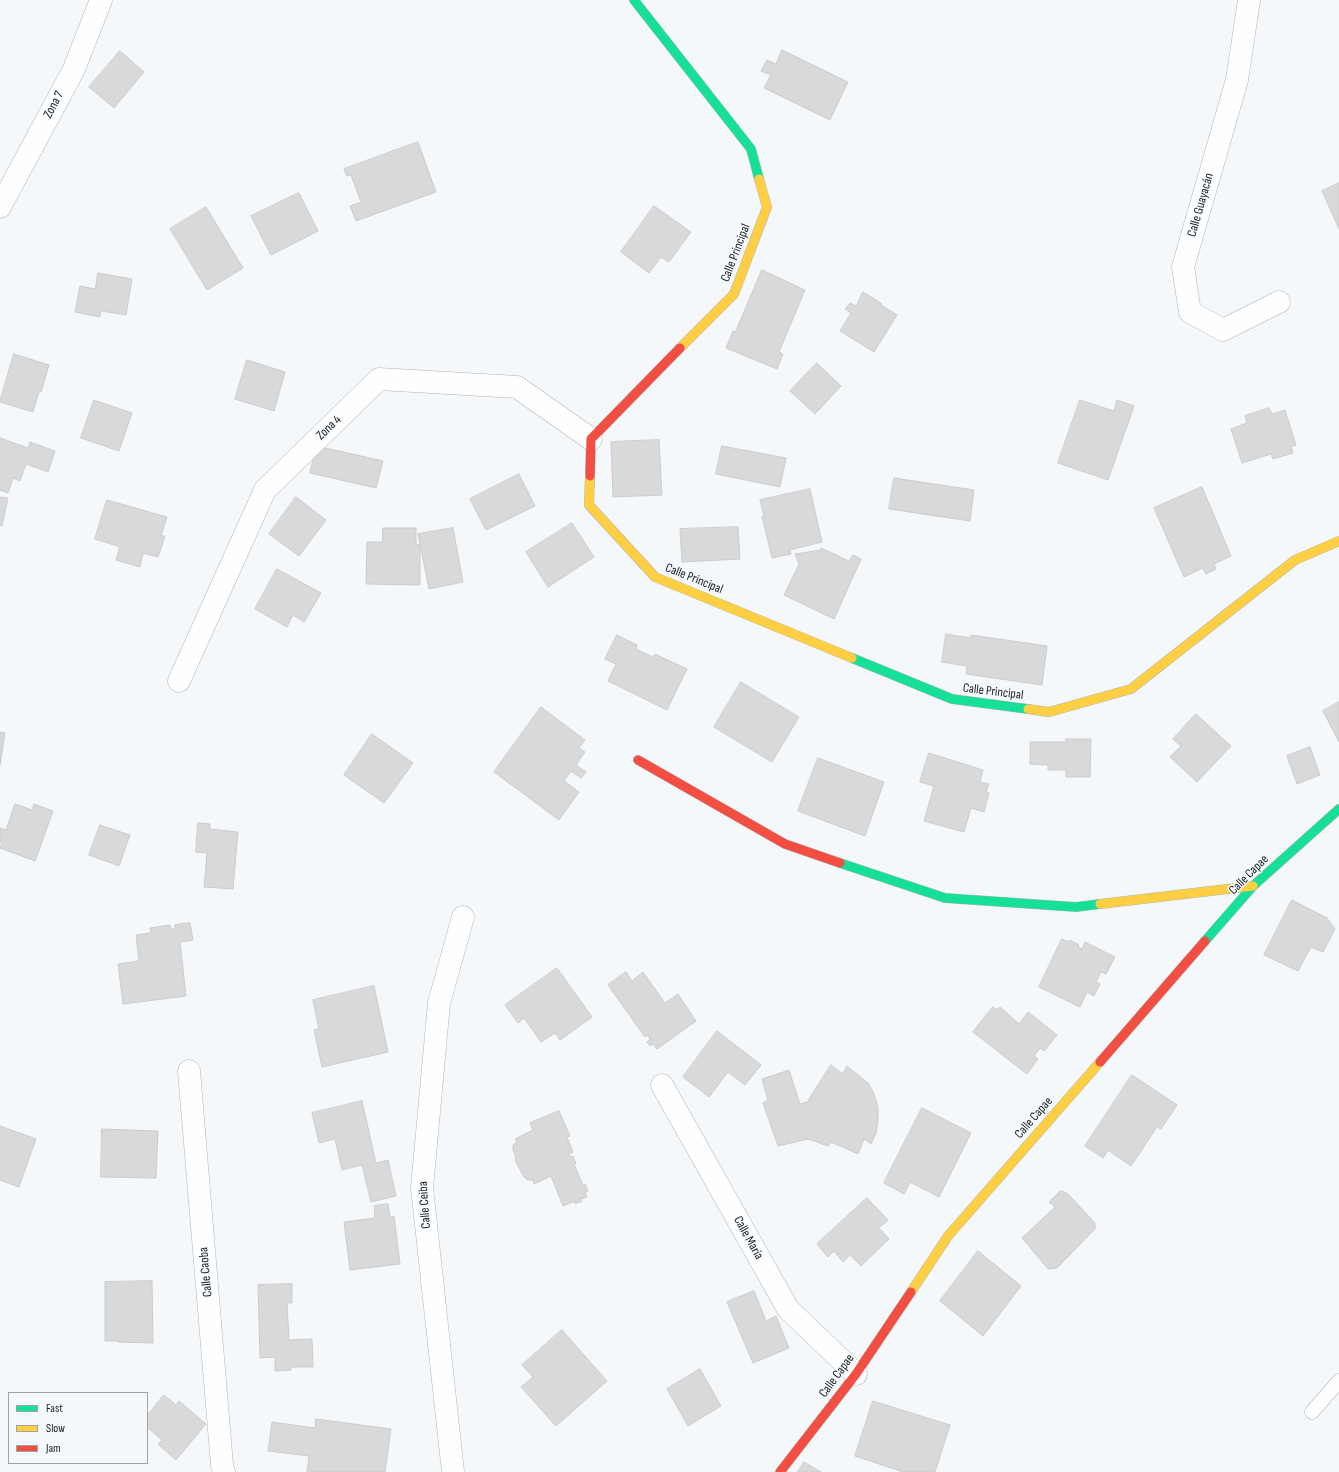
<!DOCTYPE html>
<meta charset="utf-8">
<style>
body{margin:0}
#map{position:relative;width:1339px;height:1472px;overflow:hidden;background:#f5f8fb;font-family:"Sofia Sans Condensed",sans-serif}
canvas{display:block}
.legend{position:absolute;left:8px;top:1392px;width:140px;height:72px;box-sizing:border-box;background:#f3f9fd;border:1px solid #9fa3a6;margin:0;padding:5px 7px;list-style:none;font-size:12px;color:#212324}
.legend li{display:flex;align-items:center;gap:8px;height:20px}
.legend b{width:20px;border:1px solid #9fa3a6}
</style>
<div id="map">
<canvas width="1339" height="1472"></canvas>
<ul class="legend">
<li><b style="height:5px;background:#16e098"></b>Fast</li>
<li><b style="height:5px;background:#ffcf43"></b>Slow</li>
<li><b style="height:5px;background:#f24e42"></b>Jam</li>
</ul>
</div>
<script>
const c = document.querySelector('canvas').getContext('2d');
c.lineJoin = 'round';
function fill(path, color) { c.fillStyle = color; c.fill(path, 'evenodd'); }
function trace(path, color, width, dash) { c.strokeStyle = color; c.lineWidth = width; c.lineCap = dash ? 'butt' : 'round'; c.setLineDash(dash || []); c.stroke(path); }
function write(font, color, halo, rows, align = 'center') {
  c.font = font + ' "Sofia Sans Condensed",sans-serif'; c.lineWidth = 3; c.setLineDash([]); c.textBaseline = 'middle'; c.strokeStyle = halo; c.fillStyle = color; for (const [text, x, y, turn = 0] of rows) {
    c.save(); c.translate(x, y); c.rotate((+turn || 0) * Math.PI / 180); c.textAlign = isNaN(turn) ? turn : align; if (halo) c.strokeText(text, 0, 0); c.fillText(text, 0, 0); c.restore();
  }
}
const building = new Path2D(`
 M782,50L848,82L830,120L764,88L771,75L761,71L767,60L776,64Z
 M120,51L144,72L114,108L89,87Z
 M418,142L436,192L356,221L350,206L361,202L351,175L347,176L344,169Z
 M1339,183V229L1322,191Z
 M299,193L318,231L271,255L251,216Z
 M654,206L691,232L669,262L661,257L649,273L621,252Z
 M206,207L243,268L207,290L170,229Z
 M762,270L805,290L779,352L783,354L777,369L726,348L733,331L735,332Z
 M98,273L132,279L126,315L101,311L100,317L75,312L80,286L95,289Z
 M863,292L881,303V305L897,315L874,352L840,331L851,313L845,309L850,303L856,306Z
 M14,354L49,365L41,392H39L33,412L0,402Z
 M247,360L285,372L274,411L235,399Z
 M817,363L841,386L815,414L790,391Z
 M94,400L132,413L119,451L81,438Z
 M1080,400L1114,411L1117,400L1134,406L1108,480L1058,463Z
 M1269,408L1272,414L1285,410L1296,445L1291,447L1293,453L1273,459L1271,454L1242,463L1231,429L1247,423L1245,416Z
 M0,438L28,448L30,442L55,451L48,472L26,464L20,481L13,478L8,493L0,490Z
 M659,440L662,495L613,497L611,442Z
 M317,446L383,461L376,488L310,473Z
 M722,446L786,458L780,487L716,474Z
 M519,474L535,506L486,530L470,499Z
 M894,478L974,490L970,521L889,509Z
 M1202,487L1231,556L1214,564L1216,569L1206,574L1203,568L1184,577L1154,508Z
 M810,489L822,542L790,550L791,554L772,558L762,516H764L760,500Z
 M0,497L8,498L2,526L0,525Z
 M296,497L326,520L299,556L269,534Z
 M107,500L167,517L161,536H165L158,557L143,553L140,567L116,560L120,547L95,539Z
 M572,523L594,557L548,587L526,552Z
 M738,527L740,559L682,562L680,529Z
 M383,528H416V544L420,545V585L366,584L367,542H382Z
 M453,528L463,582L429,589L418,534Z
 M821,548L849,561L853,555L861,559L834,619L784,595L799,564L795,554L821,550Z
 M277,569L321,593L304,622L293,615L287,627L255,609Z
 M946,634L971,638V635L1047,646L1042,685L966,674L967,666L942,662Z
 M617,635L637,645L636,649L653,657L655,654L687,669L667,710L608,681L616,664L605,659Z
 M741,682L799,717L772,762L714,727Z
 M1339,702V742L1323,711Z
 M541,707L585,740L579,748L585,752L576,765L586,772L581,778L571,771L564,781L579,792L559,820L494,772Z
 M1196,714L1231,746L1197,782L1170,757L1181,746L1173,739Z
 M0,732L5,733L0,765Z
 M372,734L413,763L384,803L344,775Z
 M1066,739H1091L1090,777H1066V770H1048V765L1030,764V742H1066Z
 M1310,747L1320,775L1297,784L1287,756Z
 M929,753L983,770L980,782L989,784L986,792L989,793L984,812L971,808L964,832L924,821L934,786L920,782Z
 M818,758L884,782L865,836L798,811Z
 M15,804L32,810L34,804L53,811L35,861L0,848L2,843L0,842V828L6,830Z
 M198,823L210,824V829L238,832L233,889L204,887L207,853L196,852Z
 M100,825L130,835L119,866L89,855Z
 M1292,900L1327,918L1335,929L1323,952L1311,947L1298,971L1264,955Z
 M190,923L193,940L180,942L186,996L123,1004L118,964L139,961L136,935L151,933L150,928L170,925L171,929H175V925Z
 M1062,939L1069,942L1070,940L1079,945L1078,947L1082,949L1085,942L1115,957L1106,974L1101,972L1096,982L1100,984L1094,996L1087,992L1080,1007L1039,987Z
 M557,968L592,1017L560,1040L555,1033L541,1042L524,1018L518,1023L505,1005Z
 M626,972L632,981L643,972L665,1003L678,994L696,1021L657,1049L653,1044L650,1046L647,1042L650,1039L647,1035L645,1037L608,985Z
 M374,986L388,1052L322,1067L314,1030L319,1029L313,1000Z
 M993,1007L997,1010L1000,1007L1019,1024L1028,1012L1057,1035L1044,1051L1040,1048L1034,1056L1038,1059L1027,1074L973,1032Z
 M717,1031L761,1065L745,1085L728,1072L709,1097L683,1077Z
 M831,1065L843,1074L847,1066L868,1083L874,1094L878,1107V1120L876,1133L871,1144L864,1139L858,1154L831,1142L828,1146L808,1139L778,1146L763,1103L768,1100L762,1079L789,1070L800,1104L807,1102Z
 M1132,1075L1177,1105L1161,1129L1157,1127L1131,1166L1108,1150L1103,1158L1085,1146Z
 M362,1101L376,1163L388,1160L396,1196L371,1202L362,1165L342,1170L335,1139L319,1143L312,1113Z
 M922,1108L971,1133L939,1197L910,1182L904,1194L884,1183Z
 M559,1111L570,1136L567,1137L573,1152L569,1154L570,1157L573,1156L576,1164H574L583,1185L585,1184L588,1191L585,1192L587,1197L581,1199L582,1201L575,1204V1201L563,1206L551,1176L534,1184L533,1180H527L524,1177L515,1160L516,1158L513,1150V1145L517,1142L515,1139L533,1130L530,1123Z
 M0,1126L36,1139L19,1187L0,1180Z
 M102,1129L158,1131L156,1178L101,1177Z
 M1062,1191L1068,1194L1095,1223V1229L1057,1268L1048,1269L1022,1238L1055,1207L1049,1202L1059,1192Z
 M867,1198L888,1220L879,1228L889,1239L861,1266L850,1255L843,1262L834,1251L828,1257L817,1244Z
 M388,1204L390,1217L394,1216L400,1264L350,1270L344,1222L375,1218L374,1206Z
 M978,1251L1021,1286L983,1336L940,1301Z
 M152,1281L153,1343L118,1342V1341H105V1282Z
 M292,1284V1303H287L289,1340L312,1339L313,1367H291V1370L275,1371V1357L260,1358L258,1285Z
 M754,1291L766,1321L776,1316L789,1348L753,1363L727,1302Z
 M562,1330L607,1381L556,1426L521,1387L533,1377L522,1365Z
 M700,1369L721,1406L688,1426L667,1389Z
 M164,1395L176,1405L179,1401L206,1424L176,1460L158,1444L162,1440L147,1427V1416Z
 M873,1401L950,1425L935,1472H903L855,1456Z
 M316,1419L391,1429L385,1472H307L309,1456L268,1451L272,1422L315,1428Z
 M804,1462L821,1472H798Z`);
const lane = new Path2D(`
 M1312,1412L1339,1381`);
const street = new Path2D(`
 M1249,0L1237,80L1183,267L1190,312L1223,330L1279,302
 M0,207L74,69L101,0
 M179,681L265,490L379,379L517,387L591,439
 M189,1071L222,1465L224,1472
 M662,1085L788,1309L856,1374
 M453,1472L422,1188L439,1003L463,917`);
const fast = new Path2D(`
 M634,0L751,149L759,179
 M852,658L952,699L1028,709
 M840,863L945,898L1076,907L1100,904
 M1205,941L1253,886L1339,809`);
const slow = new Path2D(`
 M680,348L734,294L767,207L759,179
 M590,476L589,505L655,577L852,658
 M1028,709L1049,712L1131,689L1295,560L1339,541
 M1100,904L1253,886
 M911,1292L948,1236L1100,1062`);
const jam = new Path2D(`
 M590,476L591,439L680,348
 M638,760L785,844L840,863
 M1100,1062L1205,941
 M780,1472L856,1374L911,1292`);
const streetNames = [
 ["Zona 7",54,105,-62],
 ["Calle Guayacán",1201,205,-74],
 ["Calle Principal",736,253,-69],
 ["Zona 4",329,428,-44],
 ["Calle Principal",694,579,22],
 ["Calle Principal",993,692,7],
 ["Calle Capae",1249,875,-45],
 ["Calle Capae",1034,1118,-49],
 ["Calle Ceiba",425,1205,-94],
 ["Calle María",748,1238,61],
 ["Calle Caoba",206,1272,-95],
 ["Calle Capae",837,1376,-54]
];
fill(building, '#d9d9da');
trace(building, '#cbcbcc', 1);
trace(lane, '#b1b3b5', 15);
trace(street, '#b1b3b5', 23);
trace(fast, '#b1b3b5', 10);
trace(slow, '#b1b3b5', 10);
trace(jam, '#b1b3b5', 10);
trace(lane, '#fefefe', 14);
trace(street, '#fefefe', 22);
trace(fast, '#16e098', 9);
trace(slow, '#ffcf43', 9);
trace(jam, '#f24e42', 9);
write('13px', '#212324', '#f3f9fd', streetNames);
</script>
